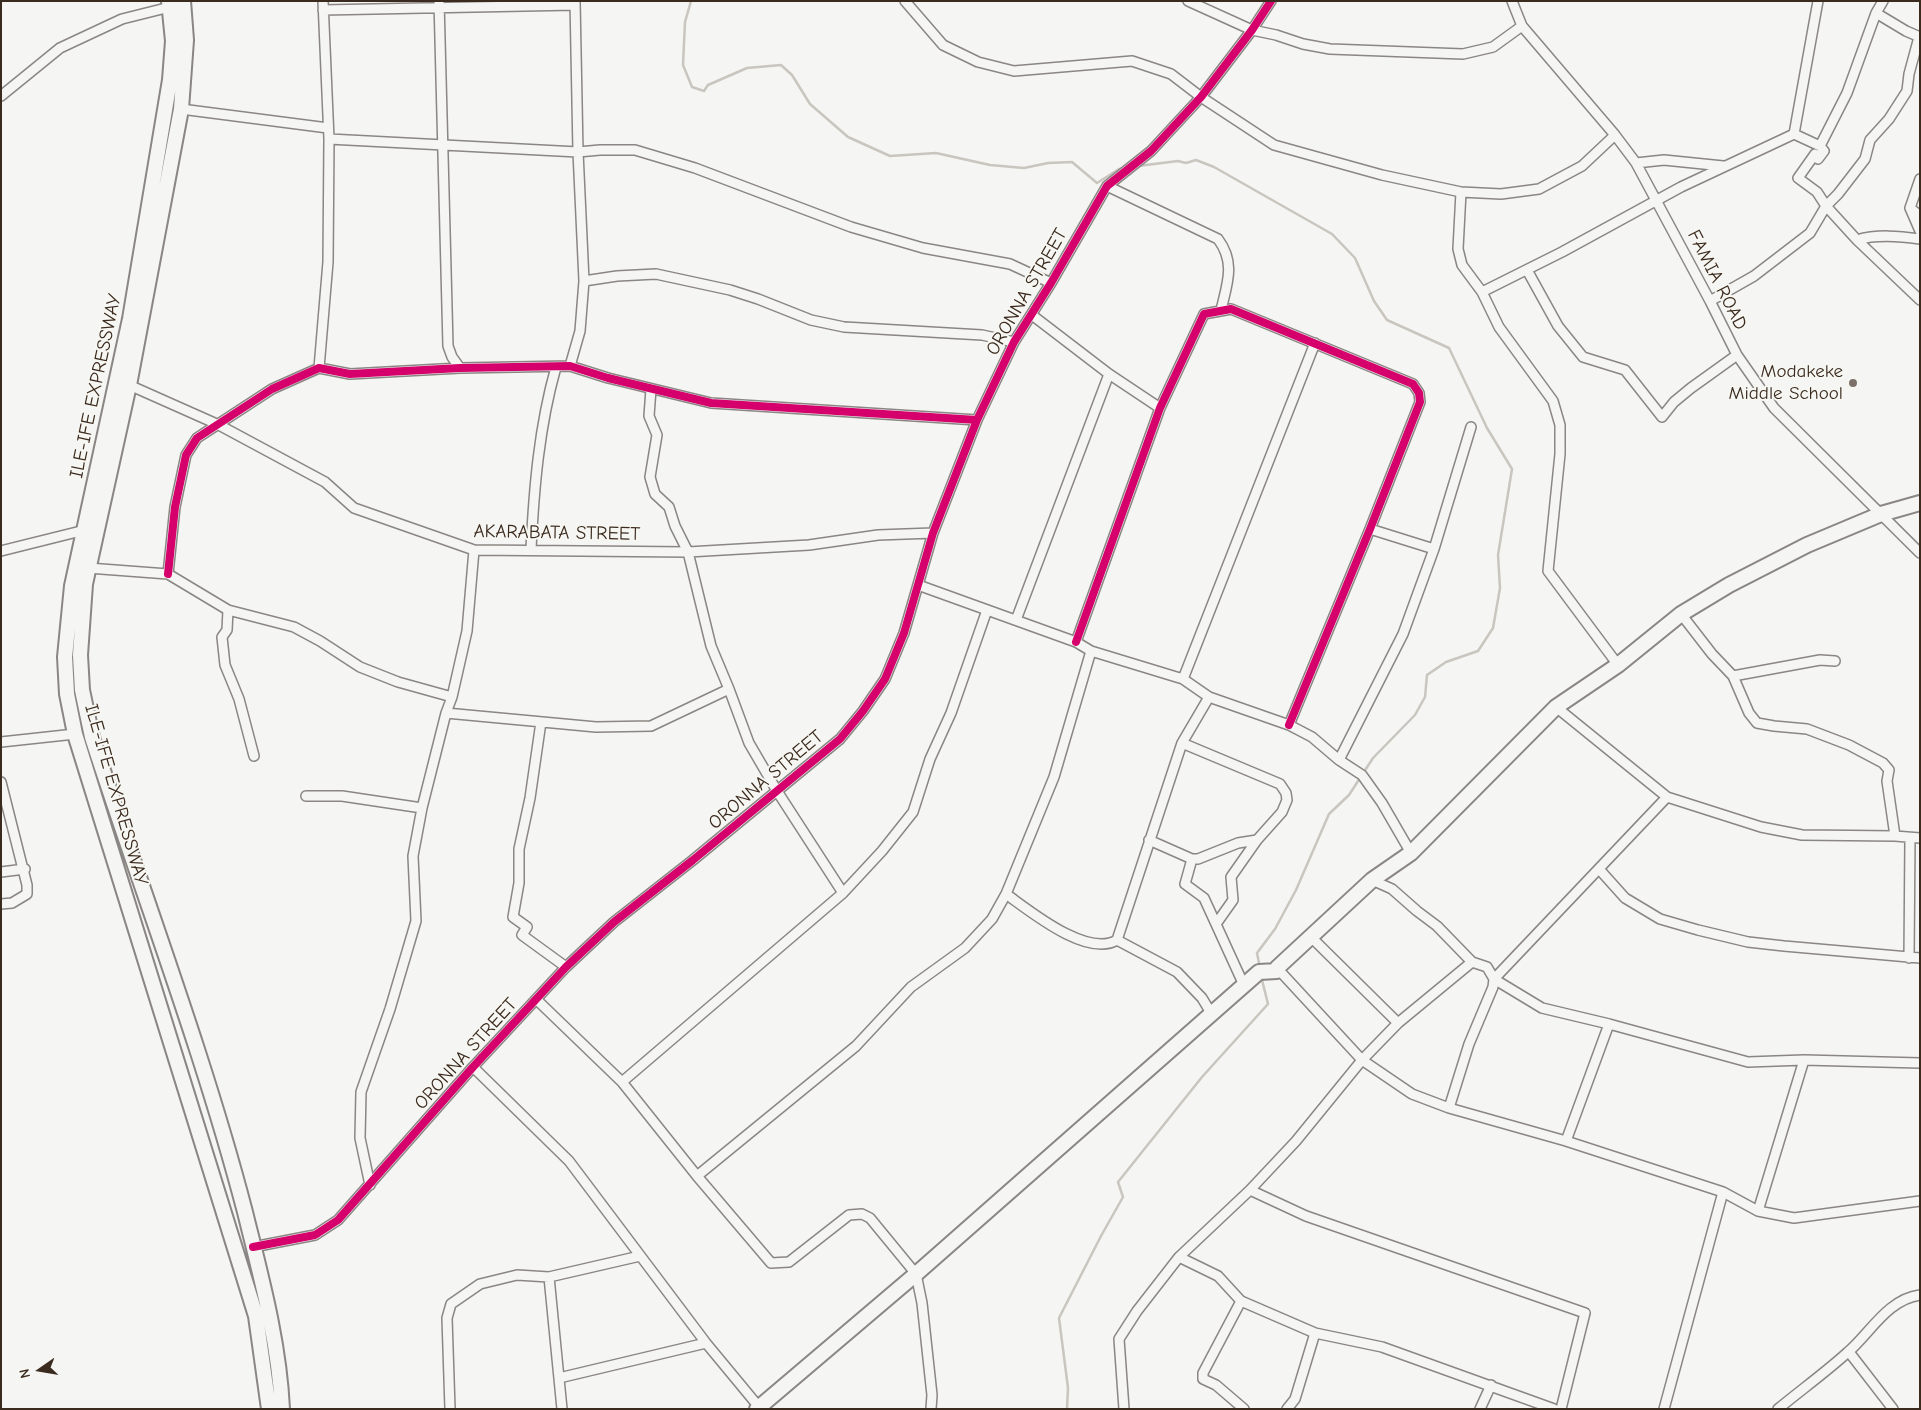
<!DOCTYPE html>
<style>
body{margin:0}
#map{position:relative;width:1921px;height:1410px;overflow:hidden;background:#f5f5f3;font-family:"Comic Neue",sans-serif}
canvas{display:block}
.frame{position:absolute;inset:0;border:2px solid #3b2a1e;pointer-events:none}
.north{position:absolute;left:15px;top:1345px;width:50px;height:50px;-webkit-text-stroke:4px #f6f6f2;paint-order:stroke;rotate:257deg;font-size:14px;font-weight:700;line-height:20px;text-align:center;color:#3b2a1e}
.north::after{content:'';display:block;margin:auto;width:18px;height:22px;background:#3b2a1e;clip-path:polygon(50% 0,100% 100%,50% 72%,0 100%)}
</style>
<div id="map">
<canvas width="1921" height="1410"></canvas>
<div class="frame"></div>
<div class="north">N</div>
</div>
<script>
const c = document.querySelector('canvas').getContext('2d');
c.lineJoin = 'round';
function trace(path, color, width, dash) { c.strokeStyle = color; c.lineWidth = width; c.lineCap = dash ? 'butt' : 'round'; c.setLineDash(dash || []); c.stroke(path); }
function write(font, color, halo, rows, align = 'center') {
  c.font = font + ' "Comic Neue",sans-serif'; c.lineWidth = 4; c.setLineDash([]); c.textBaseline = 'middle'; c.strokeStyle = halo; c.fillStyle = color; for (const [text, x, y, turn = 0] of rows) {
    c.save(); c.translate(x, y); c.rotate((+turn || 0) * Math.PI / 180); c.textAlign = isNaN(turn) ? turn : align; if (halo) c.strokeText(text, 0, 0); c.fillText(text, 0, 0); c.restore();
  }
}
const stream = new Path2D(`
 M691,1L685,22L683,65L692,87L704,91L708,85L747,68L781,65L792,75L810,104L848,137L890,156L936,153L990,165L1024,168L1048,163L1072,162L1097,183L1119,169L1125,168
 M1138,166L1178,161L1186,163L1196,160L1214,167L1332,234L1355,258L1374,301L1387,320L1449,348L1487,428L1512,469L1498,555L1500,588L1493,628L1478,651L1446,662L1427,675L1425,697L1415,715L1373,758L1349,795L1329,814L1296,890L1275,929L1257,953L1260,968
 M1067,1409L1068,1388L1059,1318L1101,1236L1123,1197L1118,1182L1202,1077L1268,1004L1261,976`);
const street = new Path2D(`
 M439,1L448,346L452,357L460,368
 M905,1L943,45L978,62L1014,71L1132,61L1171,74L1201,97L1274,145L1382,175L1461,192L1501,194L1539,189L1582,166L1615,135
 M1188,1L1252,30L1276,35L1303,44L1330,49L1463,54L1493,47L1522,26
 M1512,1L1522,26L1615,135L1636,163L1710,301L1737,355L1774,408L1920,553
 M323,10L575,5
 M1876,13L1906,31L1920,37
 M1,96L60,48L122,19L174,6
 M181,109L328,128
 M1794,134L1820,146L1847,93L1876,13L1883,1
 M329,139L578,152L600,150H635L695,168L851,227L923,248L1010,264L1051,283
 M1820,146L1824,151L1818,159L1815,154L1798,178L1817,192L1826,206L1857,240L1920,300
 M1636,163L1664,160L1723,166
 M1107,186L1218,239C1236,263 1227,284 1221,310
 M1461,192L1458,249L1462,265L1482,292L1499,327L1553,401L1560,425V454L1548,571L1618,665
 M1910,208L1920,179
 M1920,216L1910,208L1920,231
 M1857,240C1877,234 1899,236 1920,239
 M1527,270L1558,326L1583,357L1625,370L1662,417L1674,402L1691,388L1737,355
 M584,281L617,276L656,274L730,290L758,299L811,320L844,327L982,335L1014,342
 M1482,292L1562,252L1681,187L1794,134L1818,1
 M1710,301L1754,276L1810,233L1826,206L1838,194L1865,159L1870,140L1889,119L1907,91L1909,74L1919,37
 M1032,315L1109,374L1160,408
 M570,366L580,331L584,281L578,152L575,1
 M319,368L328,262L329,139L323,1
 M129,385L219,425L325,482L354,508L474,550L688,552L809,545L878,535L933,533
 M651,389L649,416L657,435L650,477L655,494L669,507L675,526L688,552L711,646L729,689L749,743L777,791L843,893
 M531,549C534,488 539,427 556,367
 M1434,549L1471,427
 M1,551L85,530
 M88,568L168,574L228,610L294,627L320,641L360,667L398,682L452,697
 M168,574L175,507L186,455L197,438L272,389L319,368L350,374L460,368L570,366L608,378L711,403L977,420
 M918,585L1076,642L1091,651L1183,679L1209,697L1289,725L1312,737L1339,760L1362,775L1382,803L1411,853
 M228,610L227,630L222,637L225,665L239,699L254,756
 M1681,614L1712,654L1733,676L1749,713L1757,723L1774,726L1807,729L1849,745L1883,763L1889,770L1887,781L1895,836
 M1016,620L1109,374
 M1076,642L1160,408L1204,314L1231,309L1413,384L1419,393L1420,402L1370,529L1289,725
 M1733,676L1820,660L1835,661
 M1183,679L1315,343
 M1556,707L1667,797L1761,827L1802,835L1895,836L1920,838
 M446,713L596,727L651,726L729,689
 M541,722L530,798L519,849V883L513,917L527,927L522,935L566,967
 M1,742L75,734
 M1182,743L1280,784L1286,793L1287,800L1282,812L1257,840L1231,877L1233,900L1216,924
 M1339,760L1403,634L1434,549L1370,529
 M1,782L27,885V894L12,903L1,904
 M306,796H342L422,808
 M1149,840L1192,859L1185,884L1204,898L1242,981L1247,982
 M1192,859H1198L1238,843L1257,840
 M1599,869L1625,898L1660,919L1698,930L1748,942L1784,946L1920,958
 M1,872L25,869
 M1372,880L1392,889L1417,911L1437,926L1472,962L1487,967L1494,979L1542,1008L1609,1024L1748,1062L1804,1060L1920,1063
 M1006,894C1030,911 1087,958 1117,940L1182,743L1209,697
 M1311,937L1398,1023
 M1117,940L1177,972L1202,998L1211,1013
 M1909,958L1910,838
 M1277,968L1362,1060L1412,1094L1449,1108L1566,1141L1723,1192L1758,1211L1794,1218L1920,1201
 M537,1000L622,1082L697,1176L771,1263L789,1262L849,1215L862,1214L870,1218L916,1274L922,1303L932,1395L931,1409
 M473,1067L569,1161L706,1343L759,1407
 M622,1082L843,893L882,851L913,812L930,759L951,713L987,610
 M1449,1108L1469,1044L1493,987L1494,979L1667,797
 M1566,1141L1609,1024
 M697,1176L856,1046L911,987L965,948L992,919L1006,894L1054,777L1091,651
 M370,1185L360,1138L361,1092L390,1009L416,921L413,856L422,808L446,713L452,697L467,631L474,550
 M1250,1190L1306,1216L1585,1313L1561,1409
 M1758,1211L1804,1060
 M253,1247L315,1235L338,1220L473,1067L566,967L614,922L693,860L840,739L863,711L885,679L904,633L933,533L977,420L1014,342L1051,283L1107,186L1151,151L1201,97L1252,30L1271,1
 M1179,1257L1218,1276L1241,1301L1315,1333L1382,1347L1554,1409
 M549,1277L562,1409
 M1241,1301L1203,1373V1379L1216,1385L1244,1409
 M1849,1352L1893,1409
 M559,1378L706,1343
 M450,1409L447,1318L451,1304L480,1284L517,1275L549,1277L640,1256
 M1124,1409L1119,1339L1137,1311L1179,1257L1250,1190L1296,1141L1362,1060L1398,1023L1472,962
 M1287,1409L1295,1399L1315,1333
 M1480,1409L1491,1385
 M1664,1409L1723,1192
 M1778,1409C1801,1390 1826,1372 1848,1352C1870,1333 1888,1299 1920,1295`);
const primary = new Path2D(`
 M169,1L173,41L170,80L130,319L72,586L65,657L67,694L75,734L256,1316L269,1409
 M183,1L186,40L181,109L129,385L85,584L80,655L82,690L92,737C143,895 203,1051 245,1212C261,1277 279,1342 282,1409
 M757,1409L916,1274L1259,972L1277,971V968L1372,880L1411,853L1556,707L1618,665L1681,614L1729,585L1807,545L1881,514L1920,503`);
const cycleway = new Path2D(`
 M168,574L175,507L186,455L197,438L272,389L319,368L350,374L460,368L570,366L608,378L711,403L977,420
 M1076,642L1160,408L1204,314L1231,309L1413,384L1419,393L1420,402L1370,529L1289,725
 M253,1247L315,1235L338,1220L473,1067L566,967L614,922L693,860L840,739L863,711L885,679L904,633L933,533L977,420L1014,342L1051,283L1107,186L1151,151L1201,97L1252,30L1271,1`);
const markers = [
 [1853,383,5,"#7c7169"]
];
const streetNames = [
 ["FAMIA ROAD",1717,280,63],
 ["ORONNA STREET",1027,292,-60],
 ["ILE-IFE EXPRESSWAY",96,386,-78],
 ["AKARABATA STREET",557,533,1],
 ["ORONNA STREET",766,780,-40],
 ["ILE-IFE EXPRESSWAY",116,795,74],
 ["ORONNA STREET",466,1054,-48]
];
const poiNames = [
 ["Modakeke",1843,372],
 ["Middle School",1843,394]
];
trace(stream, '#c9c5bf', 2.5);
trace(street, '#8a8683', 12);
trace(primary, '#8a8683', 18);
trace(street, '#f5f5f3', 9);
trace(primary, '#f5f5f3', 14);
trace(cycleway, '#d6006c', 8);
for (const [x, y, r, color] of markers) { const dot = new Path2D(); dot.arc(x, y, r, 0, 2 * Math.PI); c.fillStyle = color; c.fill(dot); trace(dot, '#f6f6f2', 2); }
write('19px', '#3b2a1e', '#f6f6f2', streetNames);
write('19px', '#3b2a1e', '#f6f6f2', poiNames, 'right');
</script>
